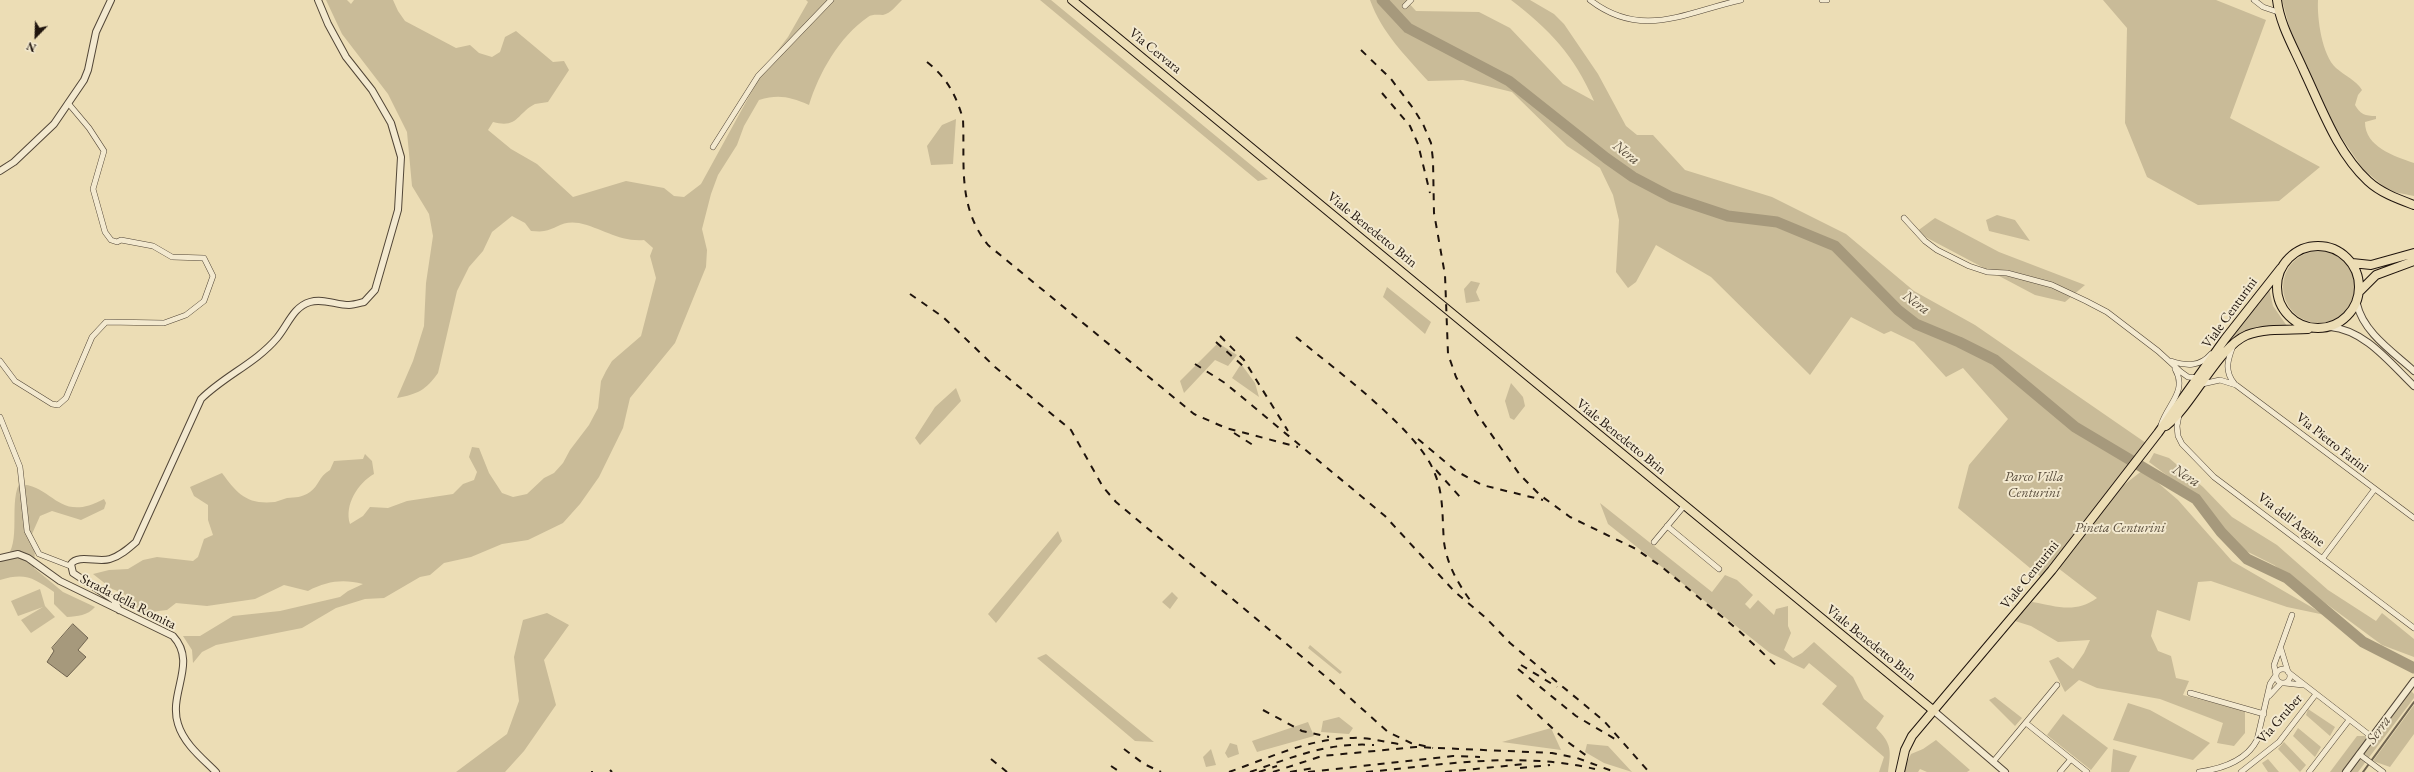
<!DOCTYPE html>
<style>
body{margin:0}
#map{position:relative;width:2414px;height:772px;overflow:hidden;background:#ecddb5;font-family:"EB Garamond",serif}
canvas{display:block}
.north{position:absolute;left:16px;top:16px;width:40px;height:40px;-webkit-text-stroke:3px #f3e9cf;paint-order:stroke;rotate:203deg;font-size:11px;font-weight:700;line-height:16px;text-align:center;color:#1f140d}
.north::after{content:'';display:block;margin:auto;width:14px;height:18px;background:#1f140d;clip-path:polygon(50% 0,100% 100%,50% 72%,0 100%)}
</style>
<div id="map">
<canvas width="2414" height="772"></canvas>
<div class="north">N</div>
</div>
<script>
const c = document.querySelector('canvas').getContext('2d');
c.lineJoin = 'round';
function fill(path, color) { c.fillStyle = color; c.fill(path, 'evenodd'); }
function trace(path, color, width, dash) { c.strokeStyle = color; c.lineWidth = width; c.lineCap = dash ? 'butt' : 'round'; c.setLineDash(dash || []); c.stroke(path); }
function write(font, color, halo, rows, align = 'center') {
  c.font = font + ' "EB Garamond",serif'; c.lineWidth = 4; c.setLineDash([]); c.textBaseline = 'middle'; c.strokeStyle = halo; c.fillStyle = color; for (const [text, x, y, turn = 0] of rows) {
    c.save(); c.translate(x, y); c.rotate((+turn || 0) * Math.PI / 180); c.textAlign = isNaN(turn) ? turn : align; if (halo) c.strokeText(text, 0, 0); c.fillText(text, 0, 0); c.restore();
  }
}
const green = new Path2D(`
 M326,0H347L351,4L354,0H393L398,11L405,21L456,48L470,45L479,53L492,57L500,52L505,37L516,31L553,62L564,61L569,70L548,102C544,103 539,103 535,104C517,113 518,129 493,122L488,130L511,149L537,164L573,197L626,181L664,188L674,196L684,197L701,184L752,91L768,63L788,37L808,2L806,0H902C896,6 891,13 883,15C878,15 872,14 868,17C839,37 819,73 809,105C790,97 779,94 759,100L744,126L737,145L718,175L711,194L702,229L707,250L706,267L675,343L630,398L623,428L599,477L580,504L563,523L528,540L502,544L471,557L444,563L430,575L420,577L384,598L365,599L336,608L302,628L216,645L202,652L193,663L192,650L183,636H200L233,616L280,611L340,597L348,591L363,584C343,579 327,581 308,591L284,585L255,599L207,606L176,603L167,610L142,613L123,593L112,589L93,574L109,570L128,569L143,560L157,557L193,561L198,557L204,539L213,535L208,520V505L194,496L190,487L222,473C237,493 246,505 275,502C279,501 283,499 287,498C296,497 301,498 310,492C319,486 318,477 330,470L334,461L363,459L365,454L372,461L374,474C358,483 344,505 350,524L363,516L370,507L388,508L407,501L453,494L463,484L474,480L477,472L469,457L472,447L479,448L489,473L502,493L513,497L527,494L544,478L554,473L563,463L570,450L589,425L598,408L601,381L606,371L612,361L641,336L656,278L650,256L653,248L644,240C619,242 602,228 579,223C562,220 556,229 544,231C540,232 535,231 531,231L525,223L512,216L492,232L483,251L469,267L457,291L438,373C426,390 418,394 397,398L413,361L424,326L426,283L433,236L429,214L412,186L407,132L388,94L342,34Z
 M1040,0H1051L1268,179L1258,181Z
 M1370,0H1406L1416,11L1479,12L1510,28L1563,84L1594,101C1574,55 1550,30 1511,0H1530L1554,14L1564,24L1598,74L1626,126L1637,135H1653L1685,170L1772,197L1846,234L1914,291L1975,325L2146,443L2042,578L1958,508L1969,465L2008,419L1963,368L1946,377L1914,342L1891,331L1884,334L1851,317L1810,375L1711,277L1656,245L1636,282L1628,288L1616,272L1619,220L1613,195L1600,168L1567,146L1512,92L1463,80L1428,81C1405,55 1382,33 1370,0Z
 M2103,0H2216L2266,20L2230,118L2320,167L2279,201L2198,205L2147,177L2125,123L2127,28Z
 M2282,0H2318C2317,19 2322,55 2336,68C2344,75 2357,81 2362,90L2358,95L2355,105C2360,114 2365,116 2376,116V119L2365,122C2365,147 2394,156 2414,163V196L2389,191L2363,169L2324,112L2298,58Z
 M956,119L953,164L931,165L927,146L942,125Z
 M1997,215L2015,220L2030,241L1989,231L1986,220Z
 M1935,218L1999,252L2085,285L2065,302L2035,295L1916,232Z
 M2283 287a36 36 0 1 1 72 0a36 36 0 1 1-72 0Z
 M1471,281L1480,283L1476,292L1480,301L1466,303L1464,289Z
 M1387,287L1431,322L1425,334L1383,297Z
 M2269,288L2273,306L2287,326C2265,326 2249,329 2230,340Z
 M1218,343L1237,355L1228,366L1215,360L1184,393L1180,381Z
 M1241,364L1255,383L1259,397L1232,378Z
 M1511,383L1523,397L1525,406L1514,420L1510,418L1505,401Z
 M956,388L961,401L920,445L915,438L935,407Z
 M2154,453L2169,458L2203,487L2232,517L2277,545L2328,590L2376,621L2382,613L2414,639V657L2382,645L2274,565L2236,546L2192,494L2149,462Z
 M2143,470L2178,500L2232,561L2325,615L2287,607L2211,581L2198,582L2190,621L2157,610L2151,636L2158,651L2171,656L2176,678L2189,681L2183,695L2245,711V733L2234,746L2217,743L2223,723L2160,699L2097,688L2079,680L2065,692L2049,661L2058,657L2073,669L2084,653L2090,640L2058,642L2031,626L2015,621L2032,602C2056,606 2075,614 2097,598L2058,568L2120,488Z
 M19,484C54,485 58,524 104,499L106,503L104,509L81,520L52,511L40,516L32,534L35,548L34,568L63,592L95,607C87,616 78,616 67,617L54,604V592C34,578 25,572 0,580V562C24,550 8,507 19,484Z
 M1600,503L1712,592L1725,575L1737,580L1753,595L1745,604L1750,609L1758,600L1774,615L1776,609L1788,606V626L1791,633L1784,650L1793,658L1802,653L1814,642L1853,677L1864,699L1884,716L1876,728C1892,744 1891,750 1888,772H1879L1884,757L1822,704L1837,686L1809,663L1804,669L1770,653L1608,524Z
 M1058,531L1062,541L996,623L988,614Z
 M40,589L45,606L55,617L31,633L21,620L43,607L18,616L11,601Z
 M1172,592L1178,598L1170,609L1162,602Z
 M547,613L569,625L544,660L556,705L524,751L505,772H456L507,734L519,701L514,657L523,620Z
 M1310,645L1342,672L1340,674L1308,648Z
 M1046,654L1154,742L1135,741L1037,658Z
 M2406,686L2414,694V698L2358,772H2330L2357,736H2371Z
 M1995,697L2022,718L2015,726L1989,700Z
 M2128,703L2150,710L2210,743L2193,760L2113,740Z
 M2414,705V734L2390,767L2373,761Z
 M2308,709L2335,727L2330,736L2306,715Z
 M2063,714L2108,748L2091,770L2047,735Z
 M1339,717L1353,728L1349,734L1321,732L1323,721Z
 M1308,722L1314,736L1257,752L1252,741Z
 M1551,728L1561,750L1502,742Z
 M2298,728L2321,747L2315,757L2293,736Z
 M1936,740L1970,770L1967,772H1927L1920,769L1918,772H1902L1911,754L1923,749Z
 M2284,742L2306,765L2300,772L2278,749Z
 M1230,743L1237,745L1239,754L1228,758L1225,753Z
 M1587,744L1608,746L1632,772L1604,763L1585,752Z
 M1211,749L1216,765L1206,767L1203,757Z
 M2113,749L2137,756L2129,772H2111Z
 M2268,759L2279,772H2268L2262,763Z`);
const water = new Path2D(`
 M73,624L88,638L78,650L86,657L67,677L47,662L54,651L52,648Z`);
const stream = new Path2D(`
 M2363,772L2414,702`);
const river = new Path2D(`
 M1382,0L1408,28L1509,81L1606,158L1633,177L1671,197L1728,216L1777,222L1835,246L1898,310L1916,324L1959,342L1995,360L2075,427L2196,499L2221,532L2247,559L2287,578L2363,642L2414,668`);
const minor = new Path2D(`
 M1590,0C1642,40 1686,12 1741,0
 M1822,0H1827
 M2254,0L2263,7L2278,12
 M1405,6L1411,0
 M713,147L758,76L831,0
 M1904,218L1925,241L1937,250L1969,266L1987,272L2007,273L2052,285L2086,301L2107,312L2158,351L2181,372L2188,377L2198,378
 M2233,346C2228,359 2224,371 2234,383
 M0,361L15,381L52,404L58,405L66,398L92,337L106,322L164,323L186,315L204,301L213,276L204,258L172,257L153,246L121,240L117,242L111,240L105,232L93,189L104,151L89,128L68,103
 M2171,361C2186,366 2200,367 2211,354
 M2202,384L2220,380L2236,385L2414,518
 M2179,415L2177,426L2178,436L2182,444L2214,477L2414,628
 M0,417L20,467L27,531L39,554L70,566
 M2161,425C2167,405 2188,391 2175,369
 M1667,526L1719,569
 M1654,542L1684,506
 M2322,559L2374,490
 M2281,649L2288,672L2372,737
 M2276 676a7 7 0 1 1 14 0a7 7 0 1 1-14 0Z
 M2285,683L2303,685
 M2190,693L2264,714
 M2269,696L2281,683
 M2026,723L2087,772
 M2359,754L2383,772
 M1993,762L2057,685
 M2060,772L2071,759
 M2199,772C2221,769 2246,761 2257,740L2270,684L2276,675L2274,665L2292,615
 M2241,772L2279,742L2316,694
 M2309,772L2349,720`);
const tertiary = new Path2D(`
 M0,171L14,162L54,124L84,80L88,70L96,32L111,0
 M2357,304C2363,332 2393,352 2414,371
 M2330,327C2365,330 2390,363 2414,386
 M0,558L18,554L28,558L60,581L173,636C198,663 168,693 178,724C184,744 202,758 216,772
 M119,610L114,600L73,573L71,564C78,554 99,563 110,559C120,556 128,549 136,542L201,399C224,376 256,363 277,338C288,325 293,307 310,302C323,298 336,305 349,305C354,305 360,303 364,302L375,290L398,210L401,157L391,123L372,90L346,57L328,24L318,0
 M1934,711L2005,772
 M2346,772L2414,681`);
const primary = new Path2D(`
 M1072,0L1934,711
 M2277,0C2280,25 2294,48 2304,71C2322,109 2337,152 2368,181C2381,193 2398,199 2414,205
 M2277 287a41 41 0 1 1 82 0a41 41 0 1 1-82 0Z
 M2352,263L2371,265L2414,253
 M2360,291L2376,275L2414,261
 M2166,426C2194,403 2218,347 2247,335C2266,328 2289,330 2308,329
 M1900,772L1905,750L1912,736L2052,570L2158,433L2225,339L2281,268`);
const rail = new Path2D(`
 M1361,50L1391,79L1413,108L1423,124L1431,143L1433,160L1434,213L1445,275L1448,354L1456,377L1477,414L1520,475L1540,495L1570,517L1636,549L1662,567L1738,630L1780,669
 M927,62C947,78 956,95 963,119C965,165 957,206 988,245L1194,414L1226,428L1298,447
 M1382,93L1410,126L1418,144L1430,193
 M910,294L943,317L995,367L1071,430L1103,487L1116,502L1331,681L1388,732L1411,743L1433,748
 M1220,336L1244,360L1288,431
 M1296,337C1333,368 1420,431 1435,474C1444,496 1442,519 1444,542C1447,564 1457,582 1470,600
 M1216,342L1243,366
 M1195,364L1225,383L1385,516L1454,591L1486,618L1510,643L1604,721L1649,772
 M1234,433L1256,447
 M1418,439L1456,471L1482,485L1543,500
 M1436,470L1460,497
 M1521,665L1557,687
 M1518,669L1576,716L1615,739
 M1517,695L1565,740L1591,759
 M1263,710L1302,731L1329,737
 M1124,749L1144,764L1161,772
 M991,759L1007,772
 M1111,766L1120,772
 M1520,768L1550,765
 M610,770L612,772
 M592,771V772
 M1229,772C1269,758 1310,738 1353,738C1369,737 1383,742 1399,744
 M1250,772C1293,757 1328,742 1374,745
 M1259,772L1277,766
 M1273,772L1322,756L1416,747L1552,753L1577,758L1615,772
 M1290,772L1314,768
 M1308,772L1453,756L1480,757
 M1366,772C1443,765 1518,751 1595,769
 M1445,772L1525,764`);
const streetNames = [
 ["Via Cervara",1155,51,39],
 ["Viale Benedetto Brin",1372,230,39],
 ["Viale Centurini",2230,313,-54],
 ["Viale Benedetto Brin",1621,437,39],
 ["Via Pietro Farini",2332,443,38],
 ["Via dell'Argine",2291,520,37],
 ["Viale Centurini",2030,575,-51],
 ["Strada della Romita",128,602,27],
 ["Viale Benedetto Brin",1871,643,39],
 ["Via Gruber",2280,719,-49]
];
const parkNames = [
 ["Parco Villa",2034,477],
 ["Centurini",2034,493],
 ["Pineta Centurini",2120,528]
];
const waterNames = [
 ["Nera",1626,153,38],
 ["Nera",1916,303,36],
 ["Nera",2186,476,32],
 ["Serra",2379,730,-54]
];
fill(green, '#c9bb98');
fill(water, '#a6997c');
trace(water, '#706450', 1);
trace(stream, '#706450', 2);
trace(river, '#a6997c', 11);
trace(minor, '#524637', 6);
trace(tertiary, '#524637', 8);
trace(primary, '#1f140d', 10);
trace(minor, '#f3e9cf', 5);
trace(tertiary, '#f3e9cf', 6);
trace(primary, '#ecddb5', 8);
trace(rail, '#1f140d', 2, [7, 7]);
write('14px', '#1f140d', '#f3e9cf', streetNames);
write('italic 14px', '#5a4e3e', '#f3e9cf', parkNames);
write('italic 15px', '#554939', '#f3e9cf', waterNames);
</script>
